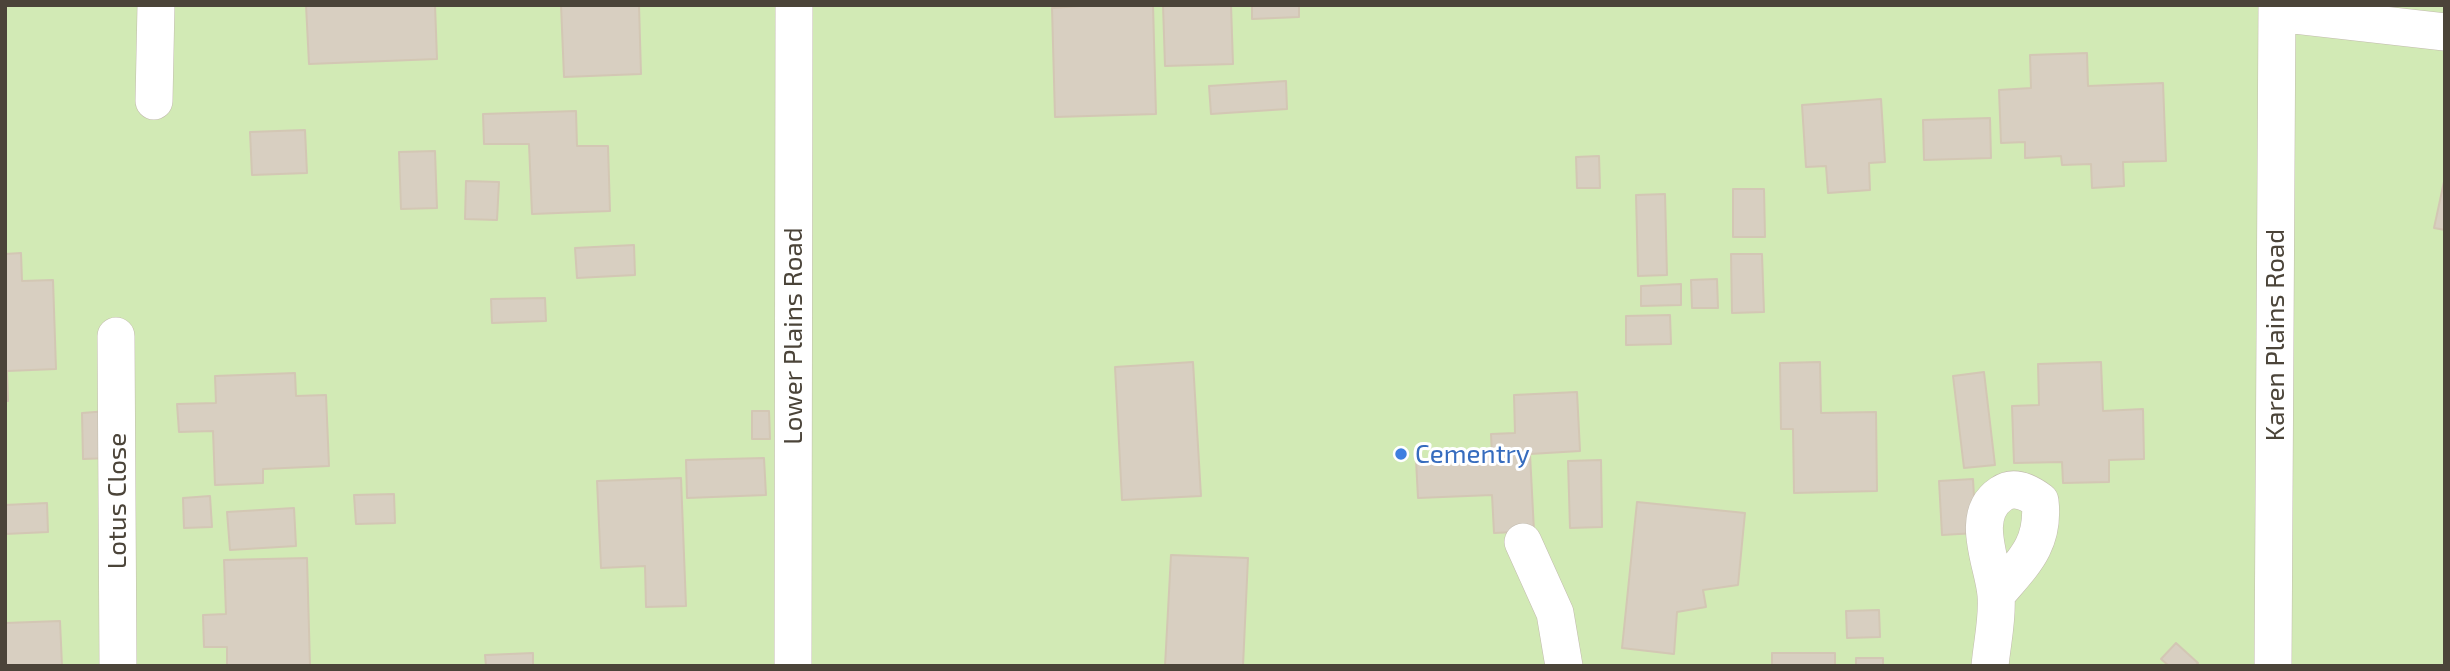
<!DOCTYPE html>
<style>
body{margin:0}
#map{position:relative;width:2450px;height:671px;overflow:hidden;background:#f6f3ec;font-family:"Exo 2",sans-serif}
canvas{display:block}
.frame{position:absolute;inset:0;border:7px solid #4b4439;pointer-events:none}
</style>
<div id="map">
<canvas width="2450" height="671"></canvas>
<div class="frame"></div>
</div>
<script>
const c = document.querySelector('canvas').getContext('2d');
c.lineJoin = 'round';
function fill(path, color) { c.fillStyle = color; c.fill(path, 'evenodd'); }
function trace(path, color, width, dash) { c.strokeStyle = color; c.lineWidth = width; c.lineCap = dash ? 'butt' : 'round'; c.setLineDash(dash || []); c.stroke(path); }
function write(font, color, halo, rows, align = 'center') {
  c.font = font + ' "Exo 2",sans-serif'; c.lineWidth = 6; c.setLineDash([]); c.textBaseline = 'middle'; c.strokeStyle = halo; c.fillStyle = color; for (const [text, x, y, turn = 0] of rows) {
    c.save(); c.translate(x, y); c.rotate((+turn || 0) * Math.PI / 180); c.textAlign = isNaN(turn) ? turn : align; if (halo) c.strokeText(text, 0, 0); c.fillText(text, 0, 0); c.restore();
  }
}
const green = new Path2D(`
 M5,5H2445V666H5Z`);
const building = new Path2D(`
 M306,5H435L437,59L309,64Z
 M561,5H639L641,74L564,77Z
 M1093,5H1153L1156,114L1055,117L1052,8Z
 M1163,5H1231L1233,64L1165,66Z
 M1252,5H1299V17L1252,19Z
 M2087,53L2088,86L2163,83L2166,161L2123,162L2124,186L2092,188L2091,164L2062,165L2061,156L2025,158V142L2001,143L1999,90L2031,88L2030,55Z
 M1286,81L1287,109L1211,114L1209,86Z
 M1881,99L1885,162L1869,163L1870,190L1828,193L1826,166L1806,167L1802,105Z
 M576,111L577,146H608L610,211L532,214L529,144H484L483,114Z
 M1990,118L1991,158L1924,160L1923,120Z
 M305,130L307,173L252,175L250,132Z
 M435,151L437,208L401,209L399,152Z
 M1599,156L1600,188H1577L1576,157Z
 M2445,177V230L2434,228Z
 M466,181L499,182L497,220L465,219Z
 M1733,189H1764L1765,237H1733Z
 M1665,194L1667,275L1638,276L1636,195Z
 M634,245L635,275L577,278L575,248Z
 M21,253L22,281L53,280L56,369L7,371L8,401H5V254Z
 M1731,254H1762L1764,312L1732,313Z
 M1717,279L1718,308H1692L1691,280Z
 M1681,284V305L1641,306V286Z
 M545,298L546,321L492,323L491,299Z
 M1670,315L1671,344L1626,345V316Z
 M1193,362L1201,496L1122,500L1115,367Z
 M1820,362L1821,413L1876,412L1877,491L1794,493L1793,429H1781L1780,363Z
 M2101,362L2103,411L2143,409L2144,459L2109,460V482L2063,483L2062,462L2014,463L2012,406L2039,405L2038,364Z
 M1984,372L1995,465L1964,468L1953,376Z
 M295,373L296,396L326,395L329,466L263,469V483L215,485L213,431L179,432L177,404L216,403L215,376Z
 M1577,392L1580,451L1530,454L1534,531L1494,533L1492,495L1418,498L1416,460L1492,457L1491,434L1515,433L1514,395Z
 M108,411L110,458L83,459L82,413Z
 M752,411H769L770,439H752Z
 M764,458L766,495L687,498L686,460Z
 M1601,460L1602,527L1570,528L1568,461Z
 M681,478L686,606L646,607L645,566L601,568L597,481Z
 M1973,479L1976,533L1942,535L1939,481Z
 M394,494L395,523L356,524L354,495Z
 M210,496L212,527L184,528L183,498Z
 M1637,502L1745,513L1738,585L1703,590L1706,607L1677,612L1674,654L1622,648Z
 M47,503L48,532L5,534V505Z
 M294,508L296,546L230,550L227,512Z
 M1171,555L1248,558L1243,666H1165Z
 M307,558L310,666H227V647H204L203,615L226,614L224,560Z
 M1879,610L1880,637L1847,638L1846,611Z
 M60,621L62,666H5V623Z
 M2176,643L2198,663L2195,666H2169L2161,659Z
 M533,653V666H486L485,655Z
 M1772,653H1835V666H1772Z
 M1856,658H1883V666H1856Z`);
const street = new Path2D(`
 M2277,13L2445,32
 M154,101L156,5
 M116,336L118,666
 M1523,542L1555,613L1564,666
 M793,666L794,5
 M1990,666C1992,643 1998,618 1996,595C1994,565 1968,516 2001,494C2014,485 2028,492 2040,501C2045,545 2022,564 1996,595
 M2273,666L2277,5`);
const markers = [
 [1401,454,7,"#3f7fe0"]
];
const streetNames = [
 ["Karen Plains Road",2275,335,-90],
 ["Lower Plains Road",793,336,-90],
 ["Lotus Close",117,501,-90]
];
const shopNames = [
 ["Cementry",1415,454]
];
fill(green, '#d2eab5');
fill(building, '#d8cfc1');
trace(building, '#d3c7b4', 2);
trace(street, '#c2bbae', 38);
trace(street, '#fff', 37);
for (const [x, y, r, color] of markers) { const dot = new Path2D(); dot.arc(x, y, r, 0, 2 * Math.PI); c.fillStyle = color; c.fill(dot); trace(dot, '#fff', 2.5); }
write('26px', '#4b4439', '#fff', streetNames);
write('26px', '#366cbe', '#fff', shopNames, 'left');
</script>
